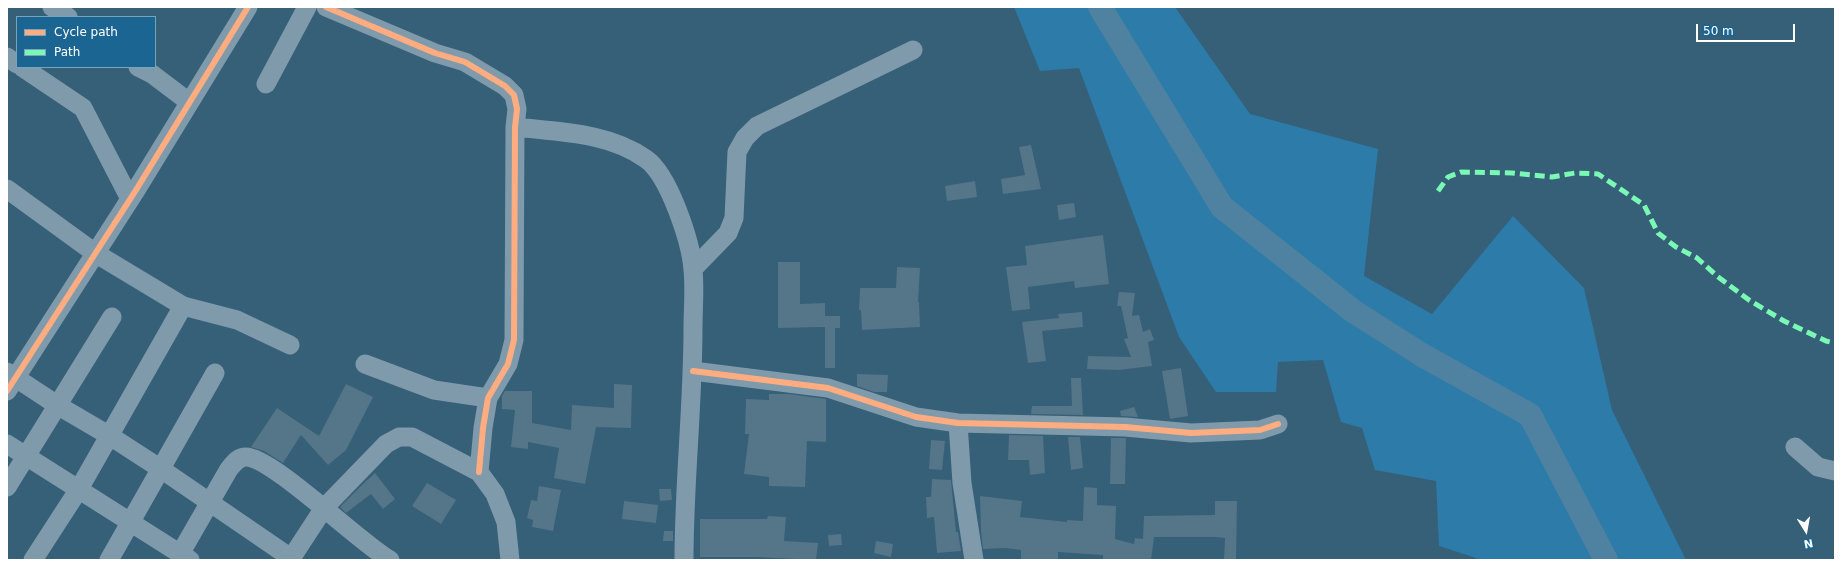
<!DOCTYPE html>
<style>
body{margin:0}
#map{position:relative;width:1842px;height:567px;overflow:hidden;background:#365f78;font-family:"DejaVu Sans",sans-serif}
canvas{display:block}
.frame{position:absolute;inset:0;border:8px solid #fff;pointer-events:none}
.legend{position:absolute;left:16px;top:16px;width:140px;height:52px;box-sizing:border-box;background:#1b6593;border:1px solid #76a3be;margin:0;padding:5px 7px;list-style:none;font-size:12px;color:#fff}
.legend li{display:flex;align-items:center;gap:8px;height:20px}
.legend b{width:20px;border:1px solid #76a3be}
.north{position:absolute;left:1786px;top:511px;width:40px;height:40px;-webkit-text-stroke:3px #1b6593;paint-order:stroke;rotate:169deg;font-size:11px;font-weight:700;line-height:16px;text-align:center;color:#fff}
.north::after{content:'';display:block;margin:auto;width:14px;height:18px;background:#fff;clip-path:polygon(50% 0,100% 100%,50% 72%,0 100%)}
.scale{position:absolute;left:1696px;top:24px;width:99px;height:18px;box-sizing:border-box;border:2px solid #fff;border-top:0;padding-left:5px;font-size:12px;line-height:14px;white-space:nowrap;color:#fff;-webkit-text-stroke:3px #1b6593;paint-order:stroke}
</style>
<div id="map">
<canvas width="1842" height="567"></canvas>
<div class="frame"></div>
<ul class="legend">
<li><b style="height:5px;background:#ffac80"></b>Cycle path</li>
<li><b style="height:5px;background:#7af9b4"></b>Path</li>
</ul>
<div class="north">N</div>
<div class="scale">50 m</div>
</div>
<script>
const c = document.querySelector('canvas').getContext('2d');
c.lineJoin = 'round';
function fill(path, color) { c.fillStyle = color; c.fill(path, 'evenodd'); }
function trace(path, color, width, dash) { c.strokeStyle = color; c.lineWidth = width; c.lineCap = dash ? 'butt' : 'round'; c.setLineDash(dash || []); c.stroke(path); }
const green = new Path2D(`
 M1014,7H1175L1250,114L1378,149L1364,276L1432,314L1513,216L1584,288L1612,410L1686,560H1482L1439,546L1436,481L1375,470L1362,428L1341,422L1323,360L1278,362L1276,392H1216L1179,337L1079,68L1040,71Z`);
const river = new Path2D(`
 M1100,7L1222,207L1353,311L1422,355L1530,415L1606,560`);
const building = new Path2D(`
 M1031,145L1041,189L1003,194L1001,179L1025,175L1019,147Z
 M975,181L977,197L947,201L945,186Z
 M1074,203L1076,217L1059,220L1057,205Z
 M1103,235L1109,284L1075,288L1074,281L1028,287L1030,309L1012,311L1006,267L1027,265L1025,246Z
 M778,262H800V304L825,303V316H840V328H835V368H825V327L778,328Z
 M897,267L920,268L918,302H919L920,327L862,330L861,310H859L860,288H896Z
 M1119,292L1135,293L1132,316L1139,315L1143,332L1150,329L1154,340L1148,342L1152,366L1119,370L1087,369L1088,356L1131,357L1124,339L1128,338L1121,306H1117Z
 M1082,312L1083,327L1042,331L1046,361L1028,363L1022,322L1059,318L1058,314Z
 M1181,368L1188,416L1170,419L1162,371Z
 M857,374L888,375L887,392H874L857,386Z
 M1071,378H1081L1083,415L1031,414L1032,406H1072Z
 M346,384L373,397L346,450L328,465L301,435L283,463L264,451L251,447L277,408L319,436Z
 M614,384L632,385L631,428L596,427L585,484L554,478L559,448L528,442V449L511,447L515,410L502,409V396L505,391H532V423L571,430L572,405L614,408Z
 M769,394H789L826,399V442L807,441L805,487L769,486V477L744,474L749,434H745L746,399L769,400Z
 M1134,407L1138,417L1121,416L1120,411Z
 M1009,435L1043,436L1045,473L1030,475L1029,460H1008Z
 M1068,437H1080L1083,468L1071,470Z
 M1111,438H1126L1125,484H1110Z
 M931,440L945,441L942,470L929,469Z
 M375,473L395,499L383,509L371,494L346,513L340,507L366,481Z
 M932,479L951,480L956,532H958L961,551L937,553L934,517L927,518L926,497H931Z
 M427,483L456,500L441,524L412,506Z
 M539,486L561,490L553,531L532,527L533,520L527,518L531,500L537,501Z
 M1084,487L1097,488V505L1116,506L1115,539L1134,544L1135,538L1143,539L1144,516L1215,515V501H1237L1236,560H1224L1225,538L1215,537H1154L1151,560H1103V555L1058,552V560H1021V550L1006,548L983,549L981,531L980,496L1022,501L1020,517L1067,522V520L1083,521Z
 M659,489H671L672,500L660,501Z
 M624,501L658,505L656,523L622,519Z
 M768,516L786,517L784,541L818,543L816,560L756,557H700V519H767Z
 M664,531H673V541H663Z
 M841,534L842,545L829,546L828,535Z
 M876,541L893,544L891,557L874,553Z`);
const minor = new Path2D(`
 M52,7L68,17
 M326,7L435,53L465,62L505,86L514,95L517,109L515,127L514,340L508,364L488,398L483,428L479,472
 M7,57L17,64
 M22,67L83,108L130,199
 M138,67L152,74L189,102
 M266,84L307,7
 M515,127C558,132 608,132 646,159C669,175 691,242 693,270C695,289 693,309 693,328C693,405 684,482 684,560
 M7,189L95,253L183,306L237,320L290,345
 M693,269L728,233L734,218L737,152L745,138L757,126L913,50
 M365,364L434,390L488,398
 M693,371L828,388L916,417L958,423L1125,427L1191,433L1260,430L1278,424
 M7,372L57,405L110,436L161,469L291,558
 M7,391L136,190L248,7
 M958,423L962,483L974,560
 M7,444L190,560
 M1795,447L1818,467L1835,471
 M7,487L112,317
 M180,554L229,469C234,463 238,457 246,457C272,457 360,543 390,560
 M33,560L79,489L183,306
 M109,560L215,373
 M290,560L324,508L386,444L399,437H412L479,472L495,494L506,522L510,560`);
const quiet = new Path2D(`
 M1438,191L1448,177L1461,172L1512,173L1552,177L1575,173L1598,174L1644,205L1658,233L1676,247L1697,258L1717,276L1749,300L1784,321L1826,341L1835,343`);
const cycleway = new Path2D(`
 M326,7L435,53L465,62L505,86L514,95L517,109L515,127L514,340L508,364L488,398L483,428L479,472
 M693,371L828,388L916,417L958,423L1125,427L1191,433L1260,430L1278,424
 M7,391L136,190L248,7`);
fill(green, '#2c7ba8');
trace(river, '#4f82a0', 24);
fill(building, '#557588');
trace(minor, '#7f9aab', 19);
trace(quiet, '#7af9b4', 5, [10, 5]);
trace(cycleway, '#ffac80', 6);
</script>
